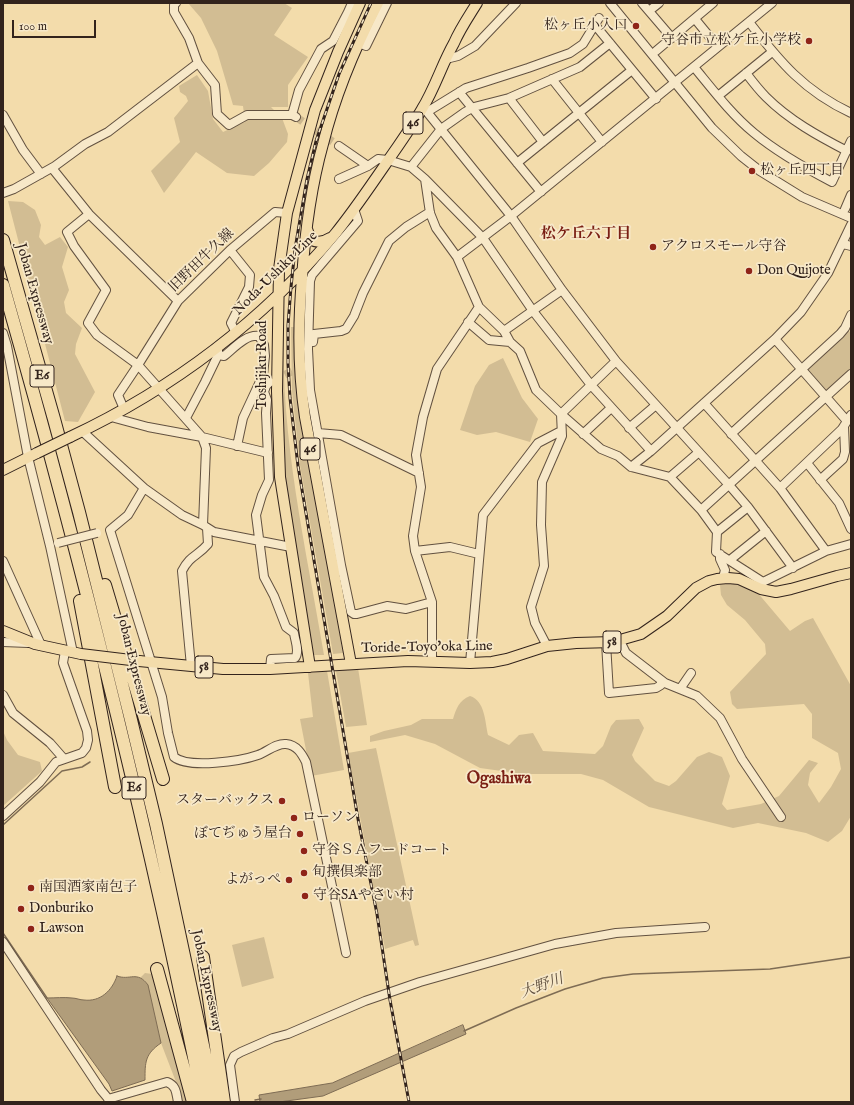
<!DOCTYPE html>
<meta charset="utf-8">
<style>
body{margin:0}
#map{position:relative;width:854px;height:1105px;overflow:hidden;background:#f3dcab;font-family:"IM FELL English",serif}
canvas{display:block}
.frame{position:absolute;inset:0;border:4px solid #32231c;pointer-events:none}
.scale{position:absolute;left:12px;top:20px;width:84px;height:18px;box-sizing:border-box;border:2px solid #32231c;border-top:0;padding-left:5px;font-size:12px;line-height:14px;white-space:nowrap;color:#32231c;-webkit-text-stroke:3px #f7e8c8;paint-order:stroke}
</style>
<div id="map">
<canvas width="854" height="1105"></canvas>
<div class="frame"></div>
<div class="scale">100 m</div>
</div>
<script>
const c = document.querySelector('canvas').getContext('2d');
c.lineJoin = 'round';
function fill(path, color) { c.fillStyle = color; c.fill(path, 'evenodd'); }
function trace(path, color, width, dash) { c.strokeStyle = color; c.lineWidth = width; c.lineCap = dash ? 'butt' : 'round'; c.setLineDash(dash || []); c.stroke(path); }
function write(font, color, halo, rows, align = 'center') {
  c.font = font + ' "IM FELL English","Noto Serif JP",serif'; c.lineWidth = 3.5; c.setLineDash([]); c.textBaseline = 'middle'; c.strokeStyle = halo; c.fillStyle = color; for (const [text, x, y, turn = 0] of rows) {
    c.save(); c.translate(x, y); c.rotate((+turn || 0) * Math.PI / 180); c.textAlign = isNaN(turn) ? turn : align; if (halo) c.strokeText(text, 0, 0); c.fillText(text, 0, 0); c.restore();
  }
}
const green = new Path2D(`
 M188,3L216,4L217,3H284L292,8L274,35L308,57L288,85V107H271L282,118L288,134L287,142L269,163L254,176L227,173L196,152L164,193L151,171L180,142L174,118L188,101L186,96L180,92L179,86L197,75L208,91L213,119L223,132L245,122L243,106L233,105L217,51L201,18Z
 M8,201L23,202L35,210L41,225L39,237L45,245L60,237L68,247L62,267L69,290L64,302L66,313L82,328L76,344L75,354L95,392L78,422L65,421Z
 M280,327L284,328C280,438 306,547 324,655H311L284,497Z
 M291,327H295L318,505L343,653L333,654L300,465L292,391Z
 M845,328L851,333V374L826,397L801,370Z
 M503,358L522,398L538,419L530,442L496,432L477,435L460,430L475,386L489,365Z
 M732,583L757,592L790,631L805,621L813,618L851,686V816L842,831L828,842L806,833L758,823L733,828L649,807L603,780L581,774H523L480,768L435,744L405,735L370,742V736L384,731L411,725L422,719H453C456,709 459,700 470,696C485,701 485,721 488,735L509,745L519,735L533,733L543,751L595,754L603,746L611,726L616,720L639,719L644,728L632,755L635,761L655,781L669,786L676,781L697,757L709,752L722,757L730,776L722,804L727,810L761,804L779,796L809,760L818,763L810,773L808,785L819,803L831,787L841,769L838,753L812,738V714L804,704L737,709L732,704L730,692L766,654L765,644L745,620L727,605L721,595L720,585Z
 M358,668L367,725L346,727L336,671Z
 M327,671L344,770L311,776L300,719L313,717L308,673Z
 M3,731L7,740L18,755L40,762L42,771L3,806Z
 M376,748L419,945L415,946L413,940L385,949L348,753Z
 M264,937L274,978L242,987L232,945Z
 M145,973L152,974L189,1102H181L176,1082L161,1043L144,980L140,978Z`);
const water = new Path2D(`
 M117,976C130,981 137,970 148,985L161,1043C145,1054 145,1062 145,1080L112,1091L109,1084L47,998C55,998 64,997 72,998C76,998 80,1000 84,1000C100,1002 112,991 117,976Z
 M463,1025L466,1034L323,1096L279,1102H260L259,1095L332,1083Z`);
const stream = new Path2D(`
 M3,825L62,771L82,767L90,762
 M3,933L47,998
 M464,1031L516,1008L565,989L603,978L633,974L770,969L851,957
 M255,1100L261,1099`);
const minorTunnel = new Path2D(`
 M296,117L339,146
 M274,380L305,365`);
const minor = new Path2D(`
 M176,3L174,5V12L189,38L198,63L215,85L217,114L229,125L247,115H292L296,117
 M610,3L712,128L741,156L760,171L802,197L851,218
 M642,3L672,38
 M649,11L659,3
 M348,12L352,3
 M695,19L718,47
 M749,22C780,62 804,91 851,113
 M595,25L656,99
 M359,43L366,46L387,3
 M656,51L713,3
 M446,59L458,56L475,46L516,3
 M694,67C713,90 731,114 754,133C778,153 805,168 832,182L851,141
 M746,73C752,81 759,90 766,97C789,120 818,136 847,151
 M552,79L602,142
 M459,92L541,192
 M718,96L772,52
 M509,98L543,142
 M423,107L511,216L562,290L616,361L729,485L748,507L793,568
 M427,112L466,88L528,68L570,53L583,44L599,18
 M3,115L23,150L41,174
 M292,115L299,90L321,49L333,41L348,12L355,15
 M339,146L368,166
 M517,163L632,70
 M411,167L441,129L465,112L474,107L509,98L580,67L610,43
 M52,168L89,214L178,301
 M339,179L368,166L378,159L388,160L411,167L425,179L430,213L436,228L457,257L479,307L437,369L423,417L416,455L421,487L413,536L415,551L432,602V661
 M425,179L483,238L533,311L591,385L651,451
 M3,193L14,189L55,166L85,144L108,132L198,63
 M845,209L851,195
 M89,214L67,232L74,246L106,290L88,323L97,335L138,365L202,437L206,448L203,525L214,532L291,547
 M843,244L851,246
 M230,250L250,275L249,287L231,323L236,333
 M457,257L511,216L772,3
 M479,307L504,331L510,342
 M468,322L489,340L510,342L520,351L536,390L561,414L601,449L618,456L631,467L670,477L701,510L717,532L716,552L763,582L826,551L780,488L842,429L851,415
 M504,331L562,290
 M3,333L7,346L28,457L50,546L72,648L71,652
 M775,339L847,421
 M313,342L314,334L341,331L346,329L354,316L363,293L389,241L406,227L430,212
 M218,355L224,356C234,348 246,334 259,336L264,345L265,356L263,375L243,418L237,446
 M270,382L266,386L264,392L267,400L266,413L269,480L262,495L256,515L264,577L274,596L286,627L294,633C295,641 300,651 295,658L271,659L270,669
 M704,403L780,488
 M124,409L118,395L138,365L178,301L230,250L275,212L287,213
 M111,417L148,427L202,437L268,453
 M186,418L205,382L218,355V350
 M629,428L656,405
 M82,431L144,488L128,515L110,530L162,697L168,733L174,757C189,769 241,761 258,755C267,752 276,743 286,744C297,745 302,754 306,762L346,953
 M318,433L341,435L419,473
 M583,434L611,408
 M731,434L840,334L845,328L851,315
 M807,463L839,503L851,529
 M631,467L651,451L775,339L801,312L828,273L851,225
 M670,477L699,452
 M820,480L843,459L845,452L844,426
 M144,488L182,515L203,525
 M701,510L851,374
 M717,532L748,507
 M415,551L450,547L479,554
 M826,551L851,544
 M720,554V559L725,570L723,578
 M730,560L766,531
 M3,561L41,645
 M341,565L351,612L354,614H357L387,606L406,609L432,602
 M333,569L337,568L341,565L310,390L308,349L310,281L312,275L358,221L354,209
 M620,641L626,653L665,683L697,696L720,718L742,759L781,817
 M3,642L28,643
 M606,643L609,693L656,688L661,685V680
 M547,646L535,623L531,607L544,566L541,525L542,482L562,436L561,414L616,361
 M470,663L483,515L538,443L561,431
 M191,666L182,571C190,555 198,556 208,544L207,528
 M680,689L691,673
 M3,695L13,713L50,743L64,759
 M3,816L40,782L56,762L82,753L86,748L88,740L87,731L63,663L65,651
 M3,942L101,1090L111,1102
 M108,1099L167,1082C177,1086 176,1093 178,1102
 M235,1102L230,1065L234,1056L241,1052L273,1038L288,1034L365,1001L420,982L555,944L616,933L705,927`);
const major = new Path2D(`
 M307,229L311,240C318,243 324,242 330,238
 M70,437C172,389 263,320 335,234C353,212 369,188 385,165C398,146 411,128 422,109C435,88 442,64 454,43C460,29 469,16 477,3
 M3,470L37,453
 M3,631L35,644L81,654
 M139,661L223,669H270L408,661L470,663L492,662L507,659L547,646L576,643L613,642L641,634L667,616L696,588L709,581L717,579L728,578L739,579L761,589L776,592L791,589L837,576L851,573
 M351,664L305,417C298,371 298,325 302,278C305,233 311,187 323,144C335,95 355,48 378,3
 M310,667L280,477L277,391L279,269L287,213L315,110L338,52L360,3`);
const highway = new Path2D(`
 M3,240L54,419L79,512L131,720L156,824L215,1102
 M3,285C80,555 148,827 203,1102
 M105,585L163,779
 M80,601L115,787
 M203,957L224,1102
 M157,969L193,1102`);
const rail = new Path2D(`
 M371,3L339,74L316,141L307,179L295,249L291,287L288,325V364L290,398L298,466L358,819L377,914L390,1000L409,1102`);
const minorBridge = new Path2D(`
 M58,543L97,533`);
const majorBridge = new Path2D(`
 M37,453L70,437
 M81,654L139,661`);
const markers = [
 [636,26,4,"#8f2418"],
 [809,41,4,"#8f2418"],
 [752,171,4,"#8f2418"],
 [653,247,4,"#8f2418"],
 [749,271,4,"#8f2418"],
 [282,801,4,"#8f2418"],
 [294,818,4,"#8f2418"],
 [300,834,4,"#8f2418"],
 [304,851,4,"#8f2418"],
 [304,873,4,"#8f2418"],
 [289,880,4,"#8f2418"],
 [31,888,4,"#8f2418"],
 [305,896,4,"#8f2418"],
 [21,909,4,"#8f2418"],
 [31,929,4,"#8f2418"]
];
const shields = [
 [413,123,20],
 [42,376,24],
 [310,449,20],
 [612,642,18],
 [204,667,18],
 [134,788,24]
];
const shieldNames = [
 ["46",413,123],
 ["E6",42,376],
 ["46",310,449],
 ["58",612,642],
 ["58",204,667],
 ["E6",134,788]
];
const poiNames = [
 ["松ヶ丘小入口",628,26,"right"],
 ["守谷市立松ケ丘小学校",801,41,"right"],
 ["松ヶ丘四丁目",760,171],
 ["アクロスモール守谷",661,247],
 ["Don Quijote",757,271],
 ["スターバックス",274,801,"right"],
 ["ローソン",302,818],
 ["ぼてぢゅう屋台",292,834,"right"],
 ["守谷ＳＡフードコート",312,851],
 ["旬撰倶楽部",312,873],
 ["よがっぺ",281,880,"right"],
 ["南国酒家南包子",39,888],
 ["守谷SAやさい村",313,896],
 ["Donburiko",29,909],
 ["Lawson",39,929]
];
const streetNames = [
 ["旧野田牛久線",202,261,-44],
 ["Noda-Ushiku Line",276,274,-45],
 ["Joban Expressway",34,294,74],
 ["Toshijiku Road",263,365,-90],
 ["Toride-Toyo'oka Line",427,648,-1],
 ["Joban Expressway",133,665,76],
 ["Joban Expressway",206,981,78]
];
const neighbourhoodNames = [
 ["松ケ丘六丁目",586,235]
];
const waterNames = [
 ["大野川",542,987,-20]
];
const quarterNames = [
 ["Ogashiwa",499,780]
];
fill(green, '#d2bd93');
fill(water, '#b19d7a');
trace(water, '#7e6c54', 1);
trace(stream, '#7e6c54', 1.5);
trace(minorTunnel, '#ccb78e', 8, [8, 4]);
trace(minor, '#625140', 10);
trace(major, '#32231c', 12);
trace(highway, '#32231c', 14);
trace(minor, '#f7e8c8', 8);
trace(major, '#f3dcab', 10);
trace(highway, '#f3dcab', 12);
trace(rail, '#32231c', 3);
trace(rail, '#f7e8c8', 1.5, [4.5]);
trace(minorBridge, '#625140', 10, []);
trace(majorBridge, '#32231c', 12, []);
trace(minorBridge, '#f7e8c8', 8);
trace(majorBridge, '#f3dcab', 10);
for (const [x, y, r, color] of markers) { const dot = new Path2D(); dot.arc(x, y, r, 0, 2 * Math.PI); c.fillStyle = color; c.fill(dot); trace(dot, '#f7e8c8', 1.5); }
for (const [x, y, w] of shields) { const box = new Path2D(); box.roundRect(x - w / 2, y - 11, w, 22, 3); c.fillStyle = '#f7e8c8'; c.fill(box); trace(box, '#32231c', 1); }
write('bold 13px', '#32231c', null, shieldNames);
write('14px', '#32231c', '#f7e8c8', poiNames, 'left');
write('14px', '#32231c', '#f7e8c8', streetNames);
write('bold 15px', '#7a1f14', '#f7e8c8', neighbourhoodNames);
write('italic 15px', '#5e4e3d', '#f7e8c8', waterNames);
write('bold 16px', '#7a1f14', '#f7e8c8', quarterNames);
</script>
